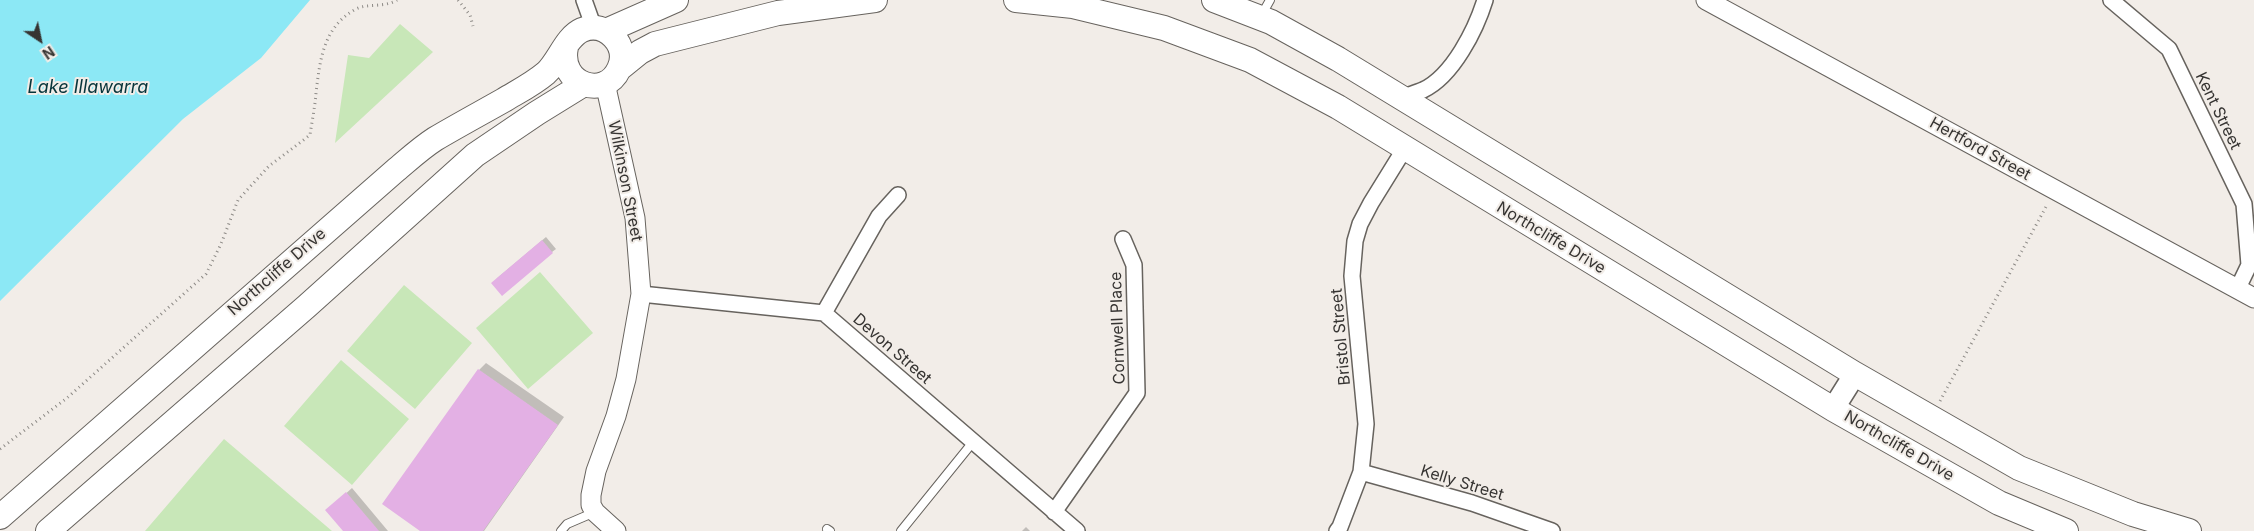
<!DOCTYPE html>
<style>
body{margin:0}
#map{position:relative;width:2254px;height:531px;overflow:hidden;background:#f2ede8;font-family:Inter,sans-serif}
canvas{display:block}
.north{position:absolute;left:15px;top:15px;width:50px;height:50px;-webkit-text-stroke:4px #f2ede8;paint-order:stroke;rotate:146deg;font-size:14px;font-weight:700;line-height:20px;text-align:center;color:#363432}
.north::after{content:'';display:block;margin:auto;width:18px;height:22px;background:#363432;clip-path:polygon(50% 0,100% 100%,50% 72%,0 100%)}
</style>
<div id="map">
<canvas width="2254" height="531"></canvas>
<div class="north">N</div>
</div>
<script>
const c = document.querySelector('canvas').getContext('2d');
c.lineJoin = 'round';
function fill(path, color) { c.fillStyle = color; c.fill(path, 'evenodd'); }
function trace(path, color, width, dash) { c.strokeStyle = color; c.lineWidth = width; c.lineCap = dash ? 'butt' : 'round'; c.setLineDash(dash || []); c.stroke(path); }
function write(font, color, halo, rows, align = 'center') {
  c.font = font + ' Inter,sans-serif'; c.lineWidth = 4; c.setLineDash([]); c.textBaseline = 'middle'; c.strokeStyle = halo; c.fillStyle = color; for (const [text, x, y, turn = 0] of rows) {
    c.save(); c.translate(x, y); c.rotate((+turn || 0) * Math.PI / 180); c.textAlign = isNaN(turn) ? turn : align; if (halo) c.strokeText(text, 0, 0); c.fillText(text, 0, 0); c.restore();
  }
}
const green = new Path2D(`
 M400,24L433,52L335,143L348,55L369,58Z
 M540,272L593,333L528,389L476,328Z
 M404,285L472,343L415,409L347,351Z
 M341,360L409,419L352,485L284,426Z
 M224,439L332,531H145Z`);
const water = new Path2D(`
 M0,0H310L261,58L183,119L0,301Z`);
const shadow = new Path2D(`
 M546,237L556,249L552,252L496,279Z
 M486,363L564,417L484,531H422L479,370Z
 M352,488L388,531H345L332,506Z
 M1026,527L1030,531H1022Z`);
const building = new Path2D(`
 M542,240L553,253L502,296L491,283Z
 M478,369L558,425L483,531H420L382,504Z
 M346,492L379,531H343L325,510Z`);
const path = new Path2D(`
 M458,0L470,15L473,26
 M1940,401L2047,205
 M0,449L67,398L206,274L221,244L238,200L269,166L310,135C312,121 315,107 316,93C320,60 323,27 356,9C368,3 384,8 397,0`);
const service = new Path2D(`
 M1261,16L1270,0
 M827,529L830,531
 M561,531L567,524L595,512
 M901,531L973,442`);
const minor = new Path2D(`
 M584,0L594,28
 M2111,0L2169,49L2244,204L2249,265L2237,290
 M1401,98C1408,95 1416,93 1423,90C1453,76 1476,29 1485,0
 M641,294L824,313L1077,531
 M824,313L879,216L898,195
 M1361,472L1472,503L1552,531
 M1054,512L1137,393L1134,265L1123,239
 M1337,531L1340,527L1361,472L1366,424L1352,276L1355,241L1360,224L1371,203L1405,148`);
const tertiary = new Path2D(`
 M1706,0L2254,298
 M605,83L635,218L641,294L626,379L616,416L596,471L591,495V505L595,512L616,531`);
const secondary = new Path2D(`
 M1833,409L1855,374`);
const primary = new Path2D(`
 M1016,0L1073,6L1164,28L1250,60L1338,107L1833,409L1999,503L2066,531
 M1214,0L1271,22L1338,59L1855,374L2019,468L2133,514L2189,531
 M606,31L676,0
 M619,69L640,52L655,44L778,13L875,0
 M0,517L396,170C408,160 421,148 435,139C457,126 481,113 504,100C519,91 533,84 546,73C559,61 566,37 582,30C606,20 630,46 619,69C605,100 558,85 566,47
 M48,531L307,306L475,155L537,113L584,84`);
const streetNames = [
 ["Kent Street",2218,111,64],
 ["Hertford Street",1980,149,29],
 ["Wilkinson Street",625,181,79],
 ["Northcliffe Drive",1551,238,31],
 ["Northcliffe Drive",277,272,-41],
 ["Cornwell Place",1118,328,-92],
 ["Bristol Street",1341,337,-95],
 ["Devon Street",892,349,41],
 ["Northcliffe Drive",1899,446,30],
 ["Kelly Street",1462,483,17]
];
const waterNames = [
 ["Lake Illawarra",88,88]
];
fill(green, '#c8e7b8');
fill(water, '#8ce8f5');
fill(shadow, '#0003');
fill(building, '#e3b0e4');
trace(service, '#67635e', 10);
trace(minor, '#67635e', 18);
trace(tertiary, '#67635e', 21);
trace(secondary, '#67635e', 24);
trace(primary, '#67635e', 26);
trace(path, '#8d8a86', 3, [1, 4]);
trace(service, '#fff', 8);
trace(minor, '#fff', 15);
trace(tertiary, '#fff', 19);
trace(secondary, '#fff', 21);
trace(primary, '#fff', 24);
write('16px', '#363432', '#f2ede8', streetNames);
write('italic 18px', '#06343a', '#f2ede8', waterNames);
</script>
